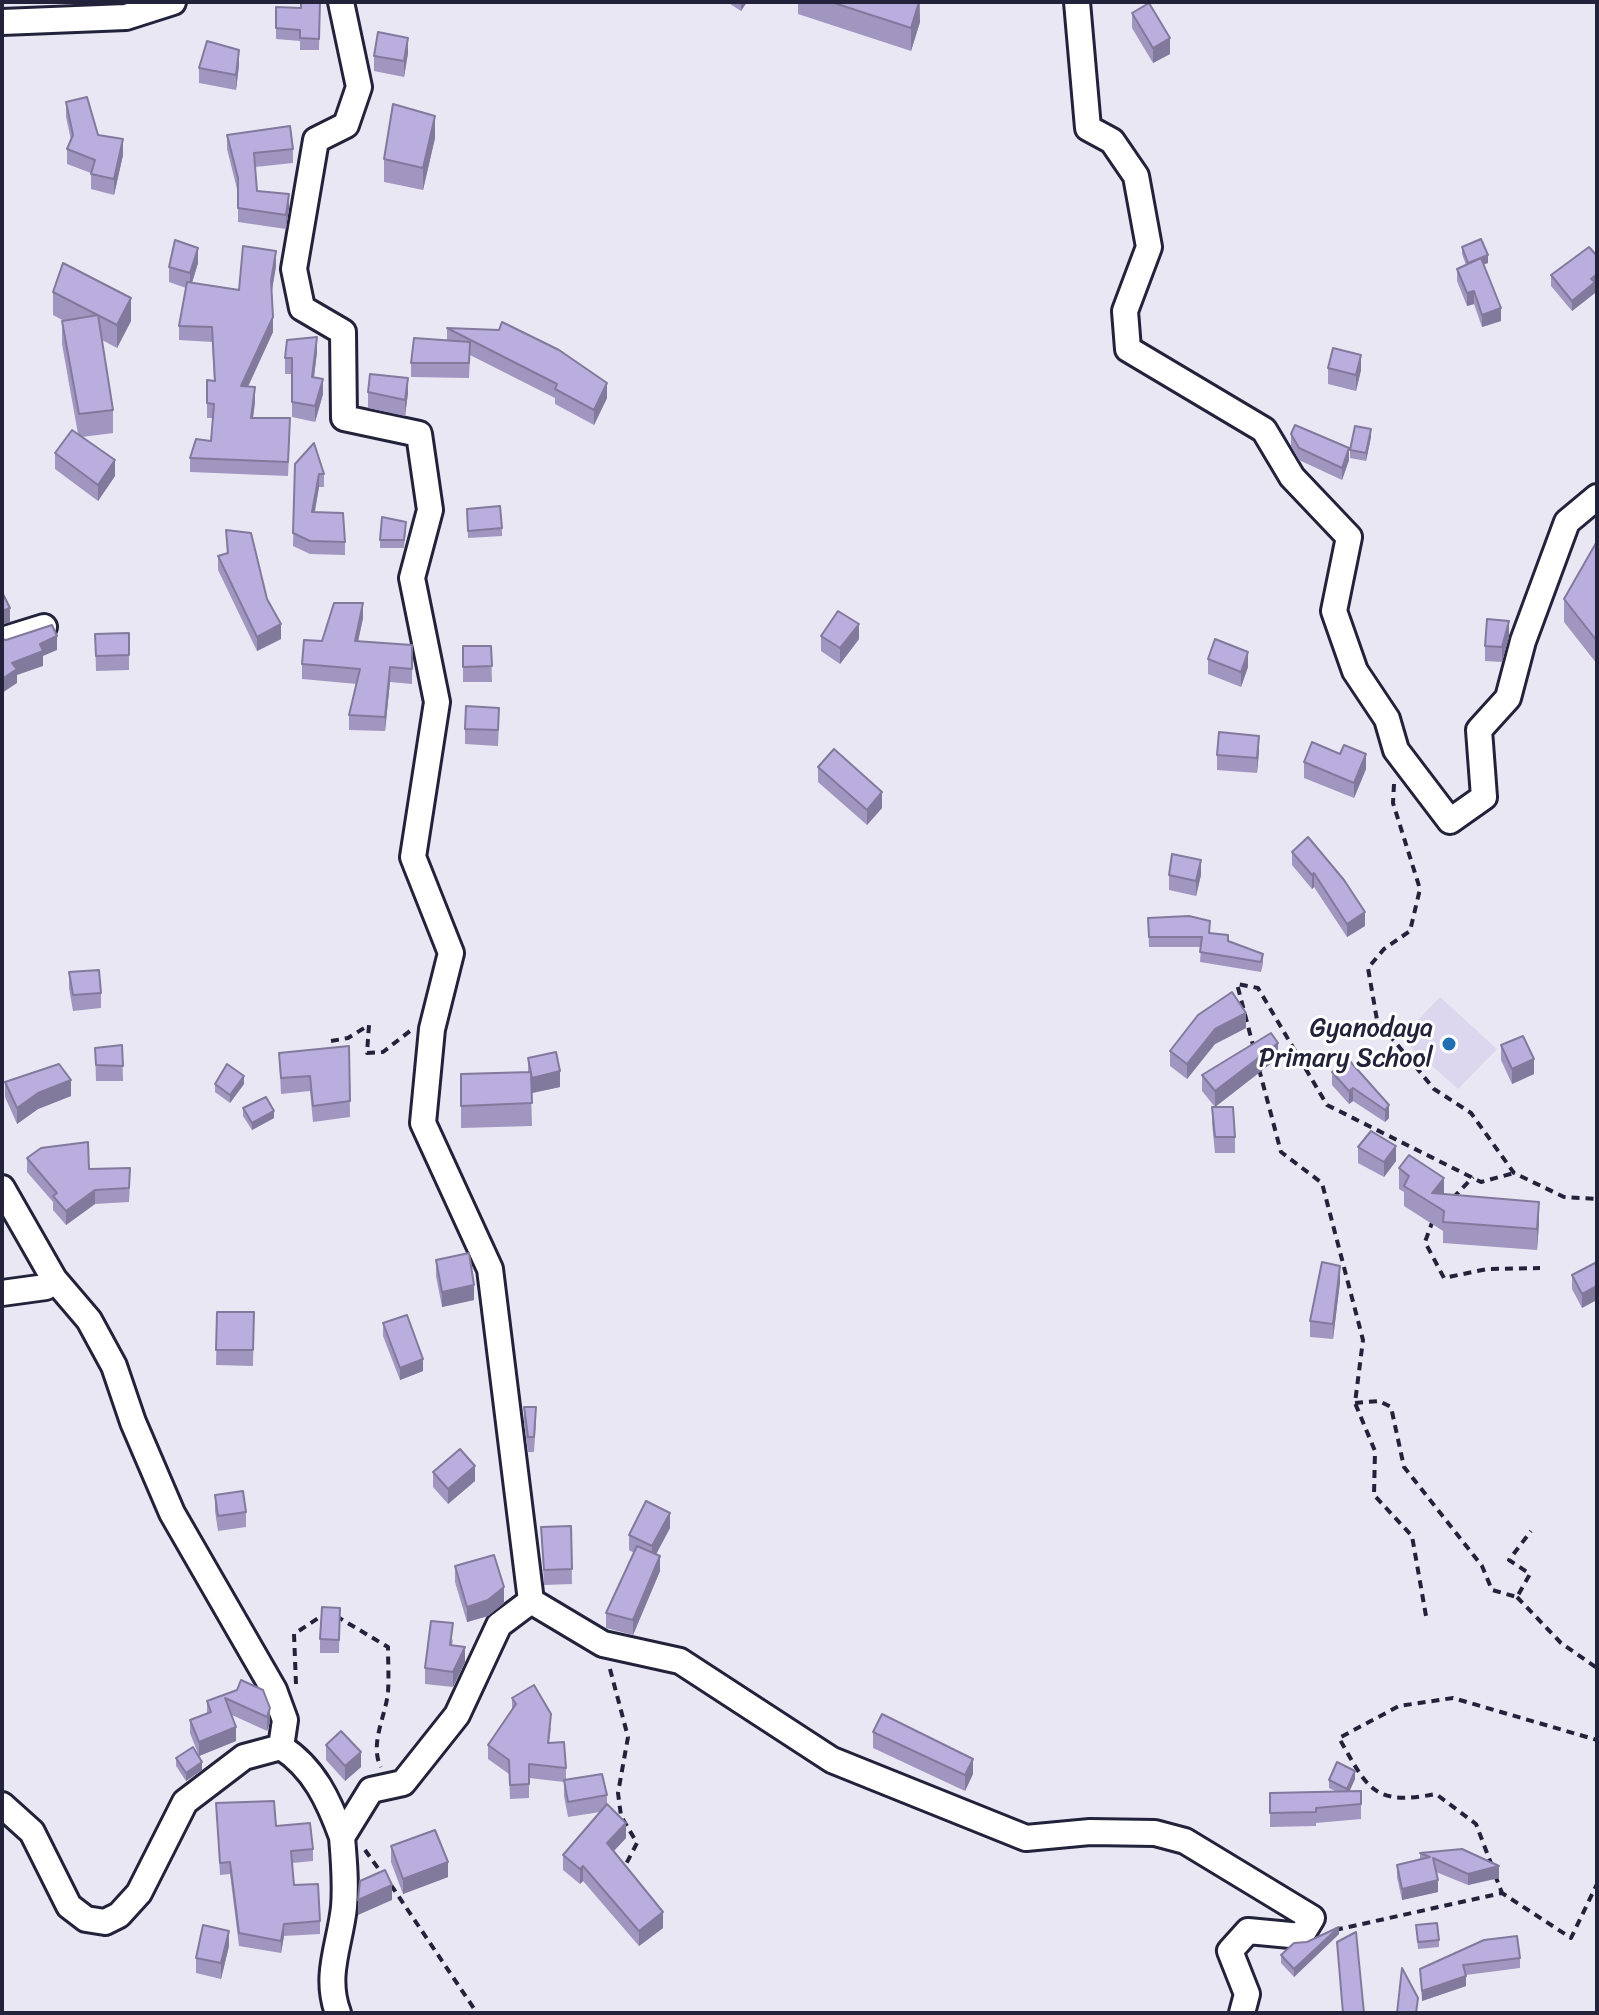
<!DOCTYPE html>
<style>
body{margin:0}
#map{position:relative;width:1599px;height:2015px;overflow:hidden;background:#eae7f5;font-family:Sriracha,sans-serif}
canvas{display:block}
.frame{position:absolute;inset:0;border:4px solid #22223b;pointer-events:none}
</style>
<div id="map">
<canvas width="1599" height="2015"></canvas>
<div class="frame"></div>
</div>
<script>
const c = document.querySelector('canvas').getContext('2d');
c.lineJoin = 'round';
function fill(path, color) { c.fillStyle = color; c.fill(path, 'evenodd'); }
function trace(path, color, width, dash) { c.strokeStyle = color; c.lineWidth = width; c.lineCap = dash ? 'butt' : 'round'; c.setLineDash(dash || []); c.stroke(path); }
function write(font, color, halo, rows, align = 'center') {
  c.font = font + ' Sriracha,sans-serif'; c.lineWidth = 6; c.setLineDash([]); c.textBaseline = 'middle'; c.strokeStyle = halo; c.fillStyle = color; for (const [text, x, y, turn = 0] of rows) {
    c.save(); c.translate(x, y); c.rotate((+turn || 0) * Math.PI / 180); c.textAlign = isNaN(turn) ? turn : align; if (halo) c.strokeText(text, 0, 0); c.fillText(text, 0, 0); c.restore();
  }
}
const built = new Path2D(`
 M1440,997L1497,1049L1458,1089L1401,1038Z`);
const path = new Path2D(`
 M1394,784L1393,803L1420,889L1410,931L1384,949L1368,968L1377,1020L1434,1089L1471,1113L1514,1173L1564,1197L1597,1199
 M331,1041L348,1038L369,1025L367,1053L383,1052L410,1031
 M1254,1049L1237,984L1258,988L1327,1105L1481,1182L1514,1173
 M1259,1069L1281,1152L1322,1183L1363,1340L1355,1403L1375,1451L1374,1495L1412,1536L1426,1616
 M1453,1198L1473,1177
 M1433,1220L1425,1242L1444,1278L1487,1269L1540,1268
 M1355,1403L1379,1401L1391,1407L1404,1467L1482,1566L1492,1590L1517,1597L1530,1574L1509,1560L1531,1531
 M1517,1597L1561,1643L1597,1668
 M336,1616L388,1647C388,1662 389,1677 388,1692C386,1715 369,1745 381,1767
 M610,1669L628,1737L618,1793L621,1816L637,1843L625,1866L626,1869
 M296,1684L294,1634L323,1615
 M365,1850L383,1875
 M1492,1866L1476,1824L1436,1794C1373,1806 1368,1789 1339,1738L1399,1706L1453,1698L1597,1740
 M1495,1875L1502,1893
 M391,1885L477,2013
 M1335,1930L1502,1893L1571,1938L1597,1884`);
const minor = new Path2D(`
 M341,2L359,87L346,125L316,140L294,269L302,308L343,332L344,418L419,434L430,510L412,578L437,702L413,857L451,953L432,1029L423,1123L490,1269L531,1601L603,1644L680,1661L832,1760L1026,1838L1090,1832L1155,1833L1185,1841L1312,1918L1301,1936L1248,1931L1230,1951L1247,1994L1242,2013
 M1077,2L1088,128L1112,141L1136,176L1149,247L1125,311L1128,349L1264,430L1292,477L1349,537L1334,611L1355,671L1387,719L1396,750L1450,821L1484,797L1479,730L1508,698L1523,641L1567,522L1597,497
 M2,22L126,17L173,2
 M2,640L44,627
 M2,1188L54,1279L89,1320L114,1366L133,1422L172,1513L274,1690L285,1720L281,1747L244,1757L185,1802L139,1893L119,1915L105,1922L86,1919L69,1906L32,1832L2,1805
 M2,1293L46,1287L54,1279
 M281,1747C314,1768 329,1801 342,1837L371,1790L403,1783L457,1715L499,1625L531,1601
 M338,2013C324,1975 340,1945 344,1907C346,1883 344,1860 342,1837`);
const wall = new Path2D(`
 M320,2L319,50H300V41L276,39V28L301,8Z
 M727,2H747L741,11Z
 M798,2H920V22L911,51L798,14Z
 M1132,13L1170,54L1153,63L1132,28Z
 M408,53L404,77L374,71V56Z
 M239,65L236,90L199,83V68Z
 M66,102L98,135L123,155L114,195L91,189V173L67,164V149L71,140L66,117Z
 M227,135L293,149V163L255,167L257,191L289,208L286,229L238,222V193L227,149Z
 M435,138L423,190L384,182V159Z
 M1462,247L1488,263L1483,264L1501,321L1482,327L1474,304L1467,306L1457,281V269L1466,265L1462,254Z
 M198,263L192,283L239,290L276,266L272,291L273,332L248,387L255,402L253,418L290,433L288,476L190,472V458L211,441L213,418H207V403L214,381L212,342L179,340V326L186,288L169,282V267Z
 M1551,275L1595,287V293L1572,311L1551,286Z
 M53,292L131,321L117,348L102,340L113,410V433L82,437L115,476L98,501L55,469V453L78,434L62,344V321H64L53,315Z
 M447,328L607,398L594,425L555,404V398L470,355L469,378L411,377V363L447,340Z
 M317,352L314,377L323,394L315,422L292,417V374H285V358Z
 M1328,368L1361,370L1356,391L1328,384Z
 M368,392L408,393L405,416L368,408Z
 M1291,434L1349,460L1342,480L1299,460L1291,446Z
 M1371,437L1366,461L1350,458V450Z
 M295,464L324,474V487H319L315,512L345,542V555L310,554L293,546Z
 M467,509L502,528V536L468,538Z
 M406,529L404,548H380V540Z
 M226,530L267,599L281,639L257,651L218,570V556L227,554Z
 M1597,544V664L1564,622V599Z
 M363,618L358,641L412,645V684L390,682L385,731L349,730V715L357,684L302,679V664L322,641Z
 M129,633V670L96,671L95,634Z
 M821,636L859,639L840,664L821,651Z
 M1509,637L1502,662L1485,661V646Z
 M463,646H491L492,682H463Z
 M1208,659L1248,667L1241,687L1208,674Z
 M499,723L498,746L465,744V729Z
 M1259,751L1257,773L1217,770V755Z
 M1304,762L1366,769L1354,798L1304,778Z
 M818,767L882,808L867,825L818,782Z
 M1292,852L1365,926L1347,937L1314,887L1312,889L1292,865Z
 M1169,875H1201L1196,896L1169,890Z
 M1148,918L1210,933L1263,954V964L1261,972L1200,962L1201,947H1149Z
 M69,972L101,993V1008L73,1011L69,988Z
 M1246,1028L1215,1044L1187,1079L1170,1066V1051Z
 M122,1045L123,1081H96L95,1048Z
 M1501,1045L1534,1074L1512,1084L1501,1060Z
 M349,1046L350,1117L313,1122L310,1091L281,1094L279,1053Z
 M528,1058L560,1087L532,1093L531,1089L532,1126L461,1128V1074L528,1072Z
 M1278,1058L1215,1107L1202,1091V1075Z
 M1332,1072L1389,1105V1118L1385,1122L1353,1101L1349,1104L1332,1085Z
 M5,1082L71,1096L38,1109L17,1124L5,1097Z
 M215,1084H244L230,1103L215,1092Z
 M1212,1107L1235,1137V1153H1215L1212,1123Z
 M243,1108L274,1118L252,1130L243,1116Z
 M1358,1147L1396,1161L1384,1177L1358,1163Z
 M27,1158L89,1169L130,1183L129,1202L95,1204L66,1225L53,1210V1202L27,1172Z
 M1399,1168L1444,1194L1539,1223L1537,1250L1443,1243V1231L1404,1206V1192L1399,1189Z
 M436,1260L474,1300L442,1307L436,1276Z
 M1597,1262L1582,1308L1572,1289V1275Z
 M1340,1282L1333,1339L1310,1337V1321Z
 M217,1312H254L253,1366L216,1365Z
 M383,1323L423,1371L400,1380L383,1336Z
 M524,1407L536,1422L534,1452H528L524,1422Z
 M433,1472L475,1481L448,1504L433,1487Z
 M215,1495L246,1512V1527L218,1531L215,1511Z
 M571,1526L572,1584L544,1585L541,1527Z
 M670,1528L656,1554L660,1571L633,1635L606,1628V1613L634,1553L629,1550V1535Z
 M455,1566L504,1603L488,1616L467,1622L455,1582Z
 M340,1608L339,1653H320V1639Z
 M453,1639L452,1645L465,1662L453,1687L425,1684V1668Z
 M241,1680L270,1722L267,1731L232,1715L236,1741L199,1756L190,1733V1720L207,1713V1701L237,1690Z
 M512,1698L551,1728L549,1743L566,1768V1780L607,1795V1804L626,1838L614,1851L663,1928L639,1946L583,1881L580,1884L563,1870V1855L600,1812L568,1817L564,1796V1782L529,1778V1798L510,1799L509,1774L488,1759V1745L512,1709Z
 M873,1732L973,1774L965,1791L873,1748Z
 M326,1745L361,1767L345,1781L326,1760Z
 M176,1758L202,1770L186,1781L176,1766Z
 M1355,1779L1349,1791H1361V1819L1316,1823V1826L1270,1827V1793L1337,1792L1329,1788V1780Z
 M216,1803L276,1826L313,1849V1861L292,1863L294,1885L320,1921V1934L284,1936L281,1953L239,1946L230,1874L220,1875Z
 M391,1846L448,1877L403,1894L391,1862Z
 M1420,1853L1499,1878L1468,1885L1436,1872L1438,1892L1402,1900L1397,1877V1865L1420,1860Z
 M1416,1925L1439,1940V1947L1418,1949Z
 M1339,1934L1294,1977L1281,1963V1955L1307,1942Z
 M229,1946L221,1979L196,1973V1958Z
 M1520,1958V1968L1466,1975V1986L1422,2001L1420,1969Z`);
const shadedWall = new Path2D(`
 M741,2H747L741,11Z
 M919,2L920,22L911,51V28Z
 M408,38V53L404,77V61Z
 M1170,38V54L1153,63V48Z
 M239,50V65L236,90V75Z
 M435,116V138L423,190V168Z
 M123,139V155L114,195V179Z
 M289,194V208L286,229V215Z
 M198,248V263L190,289V273Z
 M276,251V266L271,295V281Z
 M1488,255V263L1468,270V263Z
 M1597,274V285L1595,287V293L1572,311V301Z
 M1474,291V304L1467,306V293Z
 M131,298V321L117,348V325Z
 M1501,308V321L1482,327V315Z
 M273,317V332L241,401V386Z
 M317,337V352L312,393V377Z
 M1361,355V370L1356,391V375Z
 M408,378V393L405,416V400Z
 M323,379V394L315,422V406Z
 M607,383V398L594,425V410Z
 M255,387V402L251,432V418Z
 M1371,429V437L1366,461V453Z
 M1349,448V460L1342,480V468Z
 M115,460V476L98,501V485Z
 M319,474V487L312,525V512Z
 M363,603V618L355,656V641Z
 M10,608V622L2,625V611Z
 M1509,621V637L1502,662V647Z
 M281,624V639L257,651V637Z
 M859,624V639L840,664V648Z
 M57,636V650L43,656V666L17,675V683L2,693V679L12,663L40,644Z
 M1248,652V667L1241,687V672Z
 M390,667V682L385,731V717Z
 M1259,736V751L1257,773V758Z
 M1366,754V769L1354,798V783Z
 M882,792V808L867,825V810Z
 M1201,860V875L1196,896V881Z
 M1314,873V887L1312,889V875Z
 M1365,912V926L1347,937V924Z
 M1246,1013V1028L1215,1044L1187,1079V1064L1215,1029Z
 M1278,1043V1058L1215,1107V1091Z
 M1534,1059V1074L1512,1084V1069Z
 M560,1071V1087L532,1093V1078Z
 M244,1076V1084L230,1103V1095Z
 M71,1080V1096L38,1109L17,1124V1108L38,1093Z
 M1353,1088V1101L1349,1104V1091Z
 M1389,1105V1118L1385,1122V1110Z
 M274,1111V1118L252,1130V1123Z
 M1396,1146V1161L1384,1177V1162Z
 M1444,1178V1199L1432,1193Z
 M95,1190V1204L66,1225V1211Z
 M1539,1202V1223L1537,1250V1229Z
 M1340,1266V1282L1333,1339V1324Z
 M474,1285V1300L442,1307V1292Z
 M1597,1286V1300L1582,1308V1294Z
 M423,1359V1371L400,1380V1368Z
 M475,1466V1481L448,1504V1489Z
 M670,1513V1528L652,1562V1546Z
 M660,1556V1571L633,1635V1620Z
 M504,1587V1603L488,1616L467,1622V1607Z
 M465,1647V1662L453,1687V1672Z
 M270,1708V1722L267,1731V1717Z
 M236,1727V1741L199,1756V1742Z
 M361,1752V1767L345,1781V1766Z
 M973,1759V1774L965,1791V1775Z
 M202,1762V1770L186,1781V1773Z
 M1355,1771V1779L1347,1797V1789Z
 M626,1823V1838L607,1858V1843Z
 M448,1862V1877L403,1894V1879Z
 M583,1866V1881L580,1884V1869Z
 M1499,1866V1878L1468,1885V1874Z
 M1438,1880V1892L1402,1900V1889Z
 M392,1885V1900L358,1915V1900Z
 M663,1912V1928L639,1946V1931Z
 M284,1924V1936L281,1953V1941Z
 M1339,1927V1934L1294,1977V1969Z
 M229,1931V1946L221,1979V1963Z
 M1466,1976V1986L1422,2001V1991Z`);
const building = new Path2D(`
 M301,2H320L319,39L300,38V30L276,28V7L301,8Z
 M831,2H919L911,28Z
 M1149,3L1170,38L1153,48L1132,13Z
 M378,32L408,38L404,61L374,56Z
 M207,41L239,50L236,75L199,68Z
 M87,97L98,135L123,139L114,179L91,174L95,160L67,149L73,135L66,102Z
 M393,104L435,116L423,168L384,159Z
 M290,126L293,149L254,153L257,191L289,194L286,215L238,208V178L227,135Z
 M1481,239L1488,255L1468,263L1462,247Z
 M175,240L198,248L190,273L169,267Z
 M243,246L276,251L271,281L273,317L241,386L255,387L251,418H290L288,462L190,458L196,439L211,441L214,404L207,403V380L215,381L212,327L179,326L187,282L239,290Z
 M1589,247L1597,256V274L1591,279L1595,282L1572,301L1551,275Z
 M1481,258L1501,308L1482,315L1474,291L1467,293L1457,269Z
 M63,263L131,298L117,325L53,292Z
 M98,315L113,410L79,414L62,321Z
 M502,322L559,350L607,383L594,410L555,389L557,384L447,328L499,330Z
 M317,337L312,377L323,379L315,406L292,402V358H285L287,340Z
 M414,338L470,342L469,363H411Z
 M1333,348L1361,355L1356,375L1328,368Z
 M370,374L408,378L405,400L368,392Z
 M1295,425L1349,448L1342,468L1299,448L1291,434Z
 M1355,426L1371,429L1366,453L1350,450Z
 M72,430L115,460L98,485L55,453Z
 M314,443L324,474H319L312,512L343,513L345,542L310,541L293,533L295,464Z
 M500,506L502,528L468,531L467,509Z
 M382,517L406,522L404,540H380Z
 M226,530L251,533L267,599L281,624L257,637L218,556L228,553Z
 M1596,543L1597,544V641L1564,599Z
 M2,592L10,608L2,611Z
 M334,603H363L355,641L412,645V669L390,667L385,717L349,715L360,669L302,664L304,640L322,641Z
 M838,611L859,624L840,648L821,636Z
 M1487,619L1509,621L1502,647L1485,646Z
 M52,625L57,636L40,644L43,651L12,663L17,669L2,679V639L6,640Z
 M129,633V655L96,656L95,634Z
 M1215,639L1248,652L1241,672L1208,659Z
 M463,646H491L492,666L463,667Z
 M466,706L499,708L498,730L465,729Z
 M1219,732L1259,736L1257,758L1217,755Z
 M1312,742L1340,754L1344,745L1366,754L1354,783L1304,762Z
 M834,749L882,792L867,810L818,767Z
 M1308,837L1344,880L1365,912L1347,924L1314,873L1312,875L1292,852Z
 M1172,854L1201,860L1196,881L1169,875Z
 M1189,916L1210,921L1209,933L1228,935V941L1263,954L1261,962L1200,952L1202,937H1149L1148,918Z
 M99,970L101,993L73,995L69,972Z
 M1232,992L1246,1013L1215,1029L1187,1064L1170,1051L1198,1015Z
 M1271,1033L1278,1043L1215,1091L1202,1075Z
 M1523,1036L1534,1059L1512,1069L1501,1045Z
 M122,1045L123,1066L96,1065L95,1048Z
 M349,1046L350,1101L313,1106L310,1076L281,1078L279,1053Z
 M556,1052L560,1071L532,1078L528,1058Z
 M1348,1059L1389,1105L1385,1110L1353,1088L1349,1091L1332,1072Z
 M59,1064L71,1080L38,1093L17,1108L5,1082Z
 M227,1064L244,1076L230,1095L215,1084Z
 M531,1072L532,1103L461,1106V1074Z
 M266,1097L274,1111L252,1123L243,1108Z
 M1212,1107H1233L1235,1137H1215Z
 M1371,1131L1396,1146L1384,1162L1358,1147Z
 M88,1142L89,1169L130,1168L129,1188L95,1190L66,1211L53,1196L57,1193L27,1158L41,1148Z
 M1409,1155L1444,1178L1432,1193L1539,1202L1537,1229L1443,1222L1444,1211L1404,1186L1409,1176L1399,1168Z
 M469,1253L474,1285L442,1292L436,1260Z
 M1322,1262L1340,1266L1333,1324L1310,1321Z
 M1597,1262V1286L1582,1294L1572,1275Z
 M217,1312H254L253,1350H216Z
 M407,1315L423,1359L400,1368L383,1323Z
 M524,1407H536L534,1437H528Z
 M460,1449L475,1466L448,1489L433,1472Z
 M243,1491L246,1512L218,1516L215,1495Z
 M646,1501L670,1513L652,1546L629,1535Z
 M571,1526L572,1569L544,1570L541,1527Z
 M637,1546L660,1556L633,1620L606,1613Z
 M494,1555L504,1587L488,1600L467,1607L455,1566Z
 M322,1607L340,1608L339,1640L320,1639Z
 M431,1621L453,1623L450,1645L465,1647L453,1672L425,1668Z
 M241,1680L263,1690L270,1708L267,1717L225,1698L236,1727L199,1742L190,1720L211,1712L207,1701L237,1690Z
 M534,1685L551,1714L548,1743L564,1742L566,1768L529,1764V1784L510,1785L509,1760L488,1745L516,1704L512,1698Z
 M882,1714L973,1759L965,1775L873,1732Z
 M341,1731L361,1752L345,1766L326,1745Z
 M193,1747L202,1762L186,1773L176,1758Z
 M1337,1762L1355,1771L1347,1789L1329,1780Z
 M602,1774L607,1795L568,1802L564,1780Z
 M1361,1791V1804L1316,1808V1812L1270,1813V1793Z
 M274,1801L276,1826L310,1823L313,1849L291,1851L294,1885L318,1884L320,1921L284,1924L281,1941L239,1933L230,1862L220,1863L216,1803Z
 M607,1804L626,1823L607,1843L663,1912L639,1931L583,1866L580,1869L563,1855Z
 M435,1830L448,1862L403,1879L391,1846Z
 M1462,1849L1499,1866L1468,1874L1433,1858L1438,1880L1402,1889L1397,1865L1430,1857L1420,1853Z
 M385,1870L392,1885L358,1900L360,1881Z
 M1437,1923L1439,1940L1418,1942L1416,1925Z
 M203,1925L229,1931L221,1963L196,1958Z
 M1339,1927L1294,1969L1281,1955L1294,1943L1307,1942Z
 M1356,1932L1364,2013H1343L1337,1942Z
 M1517,1936L1520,1958L1463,1965L1466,1976L1422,1991L1420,1969L1484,1940Z
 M1402,1968L1418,1998L1416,2013H1397Z`);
const markers = [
 [1449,1044,8,"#1f6fb2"]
];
const poiNames = [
 ["Gyanodaya",1433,1029],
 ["Primary School",1433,1059]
];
fill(built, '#dcd6ee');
trace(minor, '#22223b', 30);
trace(path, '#22223b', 4, [8, 6]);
trace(minor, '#fff', 24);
fill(wall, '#a096c0');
fill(shadedWall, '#827a9c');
fill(building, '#baaedf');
trace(building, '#827a9c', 2);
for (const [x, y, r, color] of markers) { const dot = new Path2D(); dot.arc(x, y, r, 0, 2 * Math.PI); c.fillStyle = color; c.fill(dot); trace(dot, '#fff', 3); }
write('26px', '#22223b', '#fff', poiNames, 'right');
</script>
